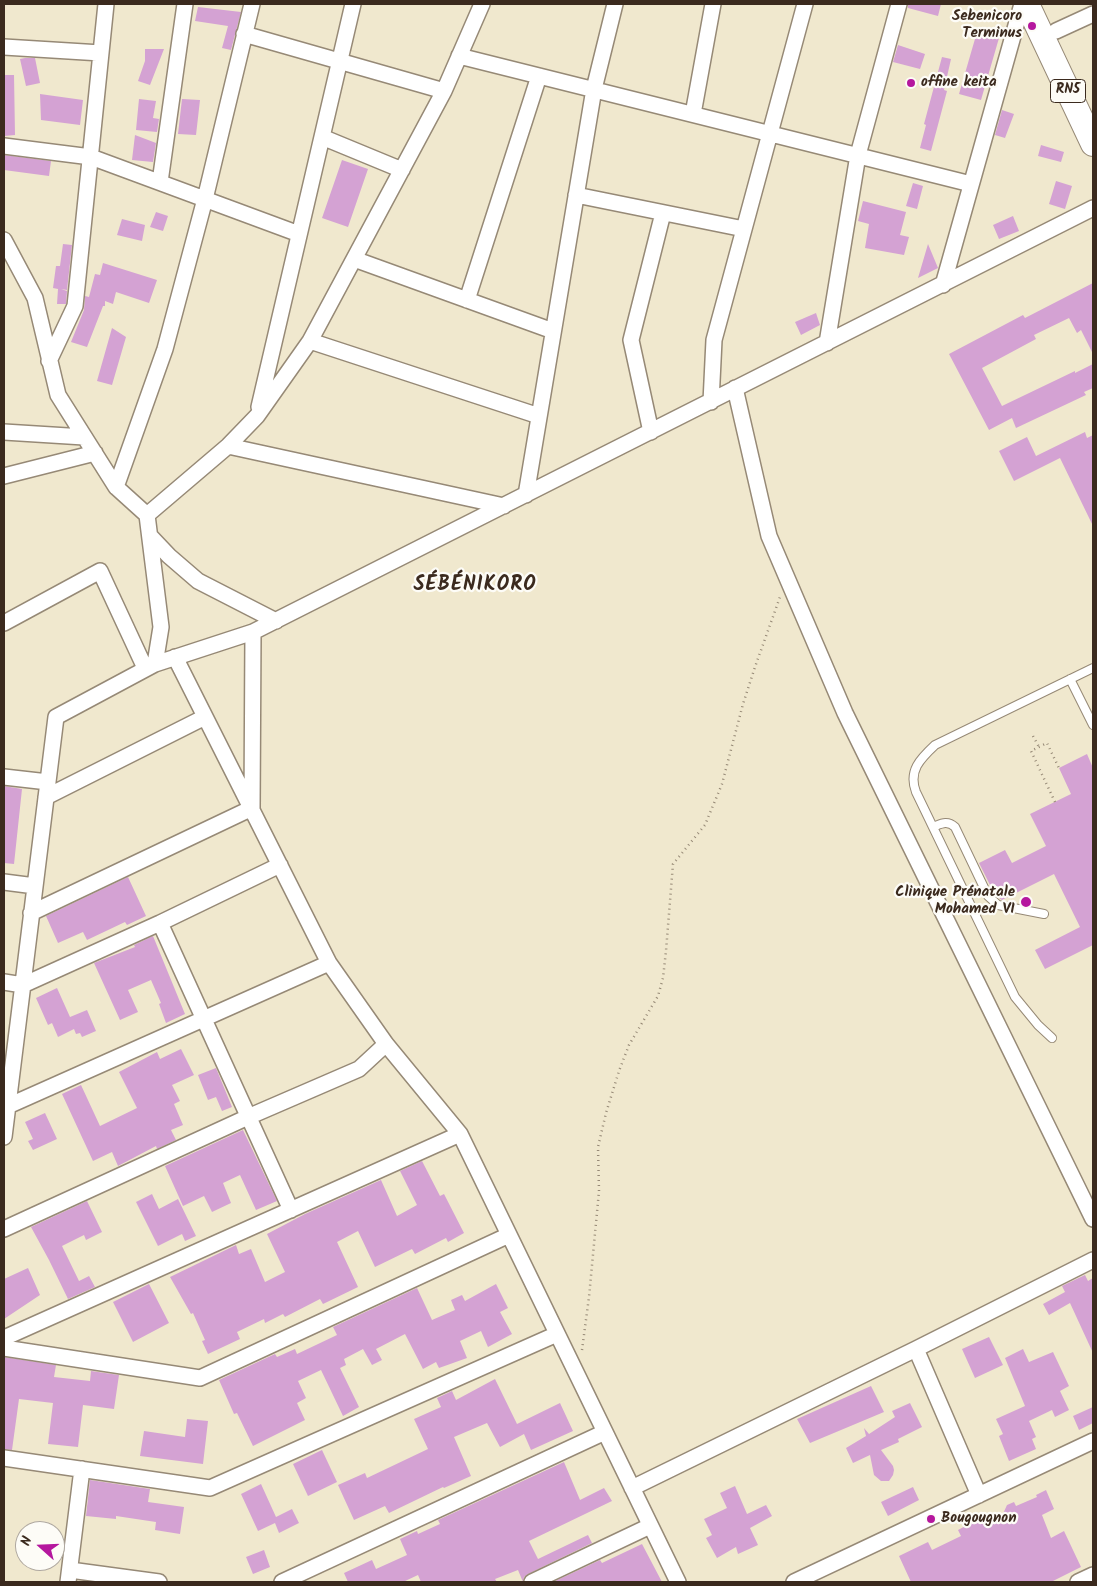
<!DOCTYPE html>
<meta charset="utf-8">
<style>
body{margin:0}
#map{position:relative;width:1097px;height:1586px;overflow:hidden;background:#f0e8ce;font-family:Kalam,sans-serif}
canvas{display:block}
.frame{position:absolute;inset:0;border:5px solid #3b2a1e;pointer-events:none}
.north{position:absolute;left:15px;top:1521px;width:50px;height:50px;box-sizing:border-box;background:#fdfcf7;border:1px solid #afa8a0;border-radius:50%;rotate:290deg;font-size:14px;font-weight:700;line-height:20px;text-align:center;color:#3b2a1e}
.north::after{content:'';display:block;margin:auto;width:18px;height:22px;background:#b5179e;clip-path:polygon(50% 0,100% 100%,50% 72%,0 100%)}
</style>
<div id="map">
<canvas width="1097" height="1586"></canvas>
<div class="frame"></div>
<div class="north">N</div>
</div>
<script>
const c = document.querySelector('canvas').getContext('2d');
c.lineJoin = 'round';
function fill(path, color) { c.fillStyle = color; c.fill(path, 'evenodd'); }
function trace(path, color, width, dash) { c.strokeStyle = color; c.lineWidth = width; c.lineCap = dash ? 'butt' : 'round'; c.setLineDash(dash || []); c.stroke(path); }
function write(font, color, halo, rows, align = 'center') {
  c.font = font + ' Kalam,sans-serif'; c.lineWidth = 4.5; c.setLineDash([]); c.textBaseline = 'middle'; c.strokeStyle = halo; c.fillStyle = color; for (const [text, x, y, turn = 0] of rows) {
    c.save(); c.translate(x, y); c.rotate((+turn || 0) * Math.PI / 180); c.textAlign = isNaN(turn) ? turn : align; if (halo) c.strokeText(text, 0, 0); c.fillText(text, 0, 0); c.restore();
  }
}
const building = new Path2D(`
 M908,4H941L938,16L908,8Z
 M198,7L241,12L231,50L222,48L228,26L195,21Z
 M977,32L999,38L981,100L959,94Z
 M898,45L925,54L920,69L893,62Z
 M145,49H164L150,85L138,81L145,61Z
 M942,57L951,59L944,90L947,91L931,151L920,148L926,125L924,124Z
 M25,58H35L40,83L26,86L20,59Z
 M4,75H14L15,135L4,136Z
 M40,94L83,100L80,125L41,120Z
 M139,99L156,101L153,118L159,119L157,132L136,130Z
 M182,99L200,100L196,135L178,134Z
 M1002,110L1014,114L1005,138L995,135Z
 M135,135L156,143L153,162L132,160Z
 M1041,145L1064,152L1061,162L1038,156Z
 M4,155L51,161L49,176L4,170Z
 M342,160L368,169L348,227L322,218Z
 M1056,181L1072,186L1065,209L1049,204Z
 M913,183L923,186L917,209L906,206Z
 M863,201L906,212L900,235L909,237L904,255L865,248L869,224L858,221Z
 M156,212L168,216L163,231L150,227Z
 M1013,216L1019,231L999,239L993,225Z
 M122,219L145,225L142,241L117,235Z
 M63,244L72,245L67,290L61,289L67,291L66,304H57L58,289L53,288L56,266H60Z
 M928,244L938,268L918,278Z
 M103,263L157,280L149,303L116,292L113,304L105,301V306H103L87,347L71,342L84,310L85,296L89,297L95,274L100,275Z
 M1093,283V354L1081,330L1077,333L1069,318L1034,335L1036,339L982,368L1002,406L1075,371V373L1093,364V388L1084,392L1086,395L1016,428L1012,418L989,430L949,354L1023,315L1025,318Z
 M816,313L820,325L801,335L795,322Z
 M112,328L126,337L112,385L97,381Z
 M1085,432L1087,438L1093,435V526L1060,458L1014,481L999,451L1027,437L1036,456Z
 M1087,754L1093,768V945L1045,969L1035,950L1080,927L1054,874L1002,900L995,895L979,863L1005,850L1012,863L1046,846L1030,814L1071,794L1059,768Z
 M4,786L22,789L14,864L4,863Z
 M128,877L146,916L127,925L125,922L87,940L83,932L58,943L46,916Z
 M153,936L185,1014L166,1023L159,1004L161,1003L151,980L128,990L138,1012L120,1020L94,963L135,947L134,945Z
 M57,988L70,1017L87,1010L96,1031L82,1037L80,1033L76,1034L74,1029L58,1037L52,1023L48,1025L36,998Z
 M181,1049L194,1075L172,1085L180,1101L174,1104L183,1125L171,1130L176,1140L157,1149L156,1146L118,1166L112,1152L93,1161L62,1094L81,1085L100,1126L137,1108L119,1072L157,1052L160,1059Z
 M216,1068L232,1107L222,1111L216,1097L208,1100L198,1075Z
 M45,1113L57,1139L33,1150L28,1141L33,1139L25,1122Z
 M243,1130L277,1201L256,1210L240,1175L223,1183L231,1203L212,1212L204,1196L183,1206L165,1166Z
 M422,1161L440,1196L444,1194L464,1233L448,1242L446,1238L415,1254L412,1249L375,1267L358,1231L337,1242L358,1287L323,1304L320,1299L285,1317L283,1314L265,1323L264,1319L237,1332L240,1339L208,1354L202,1341L205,1340L193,1313L191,1314L170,1277L236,1245L239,1254L251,1249L265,1282L285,1272L267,1234L305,1214L381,1180L397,1216L417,1205L400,1171Z
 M152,1194L159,1209L178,1199L196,1236L185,1241L182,1234L158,1246L136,1202Z
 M87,1201L102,1232L86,1240L84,1235L62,1246L79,1281L89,1276L95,1287L68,1299L49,1260L31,1227Z
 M28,1268L40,1295L4,1319V1279Z
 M1085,1275L1088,1281L1093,1278V1353L1070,1303L1049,1315L1043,1304L1065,1292L1062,1286Z
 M149,1284L169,1323L133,1342L113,1302Z
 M496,1284L508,1308L500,1312L512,1334L488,1347L481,1331L460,1341L467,1358L439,1368L436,1362L423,1369L405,1334L376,1349L382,1360L372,1365L363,1349L344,1359L346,1365L340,1368L359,1407L343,1416L321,1370L298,1381L306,1398L297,1403L305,1420L253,1446L237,1413L234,1414L219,1380L275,1354L277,1357L295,1349L297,1354L337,1335L333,1327L417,1288L432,1320L455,1310L451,1300L462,1295L465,1301Z
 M989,1337L1003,1365L975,1378L962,1349Z
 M1023,1349L1029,1362L1053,1352L1069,1386L1060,1391L1069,1410L1055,1417L1052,1410L1029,1421L1036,1437L1032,1439L1036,1449L1009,1461L999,1436L1003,1434L996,1419L1025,1406L1005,1358Z
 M4,1357L56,1365L54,1377L90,1381L91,1371L119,1375L114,1409L83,1405L78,1447L48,1444L53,1403L19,1399L12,1450L4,1449Z
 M495,1379L517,1424L560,1403L573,1431L531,1450L524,1434L500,1447L487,1423L454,1437L471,1476L444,1488L443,1487L389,1513L385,1506L354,1520L338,1485L365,1473L367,1478L428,1449L414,1419L441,1407L437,1398L452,1391L456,1400Z
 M871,1386L884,1412L810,1443L797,1419Z
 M910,1403L922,1427L898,1439L899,1442L881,1450L893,1466L894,1470L893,1475L889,1481H881L874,1475L870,1455L853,1463L846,1448L866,1436L864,1428L869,1434L895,1417L892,1411Z
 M1093,1407V1423L1079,1430L1073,1416Z
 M187,1419L208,1421L203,1464L140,1456L144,1431L185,1437Z
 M322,1450L337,1482L308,1496L293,1464Z
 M564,1462L580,1500L604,1488L612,1501L529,1541L538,1559L588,1535L592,1543L528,1574L524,1577L523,1582L518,1570L495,1579L497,1582H421L418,1575L403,1582H348L344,1573L372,1560L376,1569L407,1555L400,1539L417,1531L418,1534L440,1524L438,1520Z
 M90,1480L150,1489L148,1502L184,1507L180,1534L155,1530L156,1522L116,1516V1519L86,1516Z
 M261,1484L276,1517L292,1509L299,1523L279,1533L275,1523L258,1531L241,1494Z
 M735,1486L747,1514L766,1505L772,1516L750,1528L758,1545L738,1554L736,1547L717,1558L706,1538L712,1535L704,1519L727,1508L720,1493Z
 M913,1487L919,1500L888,1516L881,1502Z
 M1046,1490L1054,1509L1042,1515L1051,1538L1064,1531L1081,1567L1051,1582H911L899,1556L928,1542L932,1550L961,1536L958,1530L986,1515L989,1522L996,1515L1002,1516L1007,1505L1014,1502L1016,1506L1037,1497L1036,1495Z
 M642,1544L662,1582H553L600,1560L602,1563Z
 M264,1550L270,1567L253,1574L246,1557Z`);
const path = new Path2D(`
 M1033,736L1039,747
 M1055,802L1031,751L1047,743L1059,768
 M582,1350L589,1297L599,1191L598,1147L606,1113L619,1071L629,1045L658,996L663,978L666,951L673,864L705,825L722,784L743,704L755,667L780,597`);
const service = new Path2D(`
 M1070,679L1093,725
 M933,827C941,824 947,820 955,827L988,896L998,905L1044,914
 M1052,1038L1038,1025L1015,997L916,792C908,771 920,759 935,745L1093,668`);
const minor = new Path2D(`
 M1056,31L1093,14
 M244,34L444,91
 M4,47L101,53
 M459,56L971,184
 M693,114L713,4
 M322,137L402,170
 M4,146L91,157L299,234
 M160,182L185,4
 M576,195L744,229
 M4,240L35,298L58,395L116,487L147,515
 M354,259L553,331
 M943,285L1022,4
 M467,300L539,76
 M310,341L539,416
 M827,343L858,155L899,4
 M49,361L75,306L106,4
 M735,388L769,536L845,713L1093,1219
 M711,402L714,340L805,4
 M259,407L353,4
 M4,432L84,437
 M651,432L631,340L663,213
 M228,446L504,506
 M4,476L95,453
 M116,487L165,349L205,199L252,4
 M526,495L594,89L615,4
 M150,536L169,556L198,581L276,621
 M4,623L100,571L145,668
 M175,657L329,963L386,1044L460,1134L678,1582
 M155,664L161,627L147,515L228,446L257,416L310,341L444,91L482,4
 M4,777L48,782
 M46,797L205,717
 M4,882L35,886
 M31,913L252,808L253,632
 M160,923L291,1210
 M4,982L23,985L160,923L280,865
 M8,1106L329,963
 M4,1137L56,717L155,664L253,632L1093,208
 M4,1229L248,1117L359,1069L386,1044
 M4,1338L460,1134
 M4,1348L200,1378L509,1235
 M916,1349L979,1495
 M4,1458L210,1488L557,1334
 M632,1488L916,1349L1093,1260
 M70,1570L159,1582
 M68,1582L82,1469
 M282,1582L605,1432
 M532,1582L650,1526
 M794,1582L1093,1441
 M1078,1582L1093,1575`);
const trunk = new Path2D(`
 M1027,4L1093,144`);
const markers = [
 [1032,26,5,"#b5179e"],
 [911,83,5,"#b5179e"],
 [1026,902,6,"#b5179e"],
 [931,1519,5,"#b5179e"]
];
const shields = [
 [1068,91,35]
];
const shieldNames = [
 ["RN5",1068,91]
];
const poiNames = [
 ["Sebenicoro",1022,17],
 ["Terminus",1022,34],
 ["offine keita",921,83,"left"],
 ["Clinique Prénatale",1015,893],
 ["Mohamed VI",1015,910],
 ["Bougougnon",941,1519,"left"]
];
const districtNames = [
 ["SÉBÉNIKORO",475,587]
];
fill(building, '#d4a2d3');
trace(service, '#968976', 10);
trace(minor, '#968976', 18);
trace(trunk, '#968976', 26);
trace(path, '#968976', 2.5, [1, 4]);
trace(service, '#fff', 8);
trace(minor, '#fff', 15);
trace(trunk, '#fff', 24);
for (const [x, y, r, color] of markers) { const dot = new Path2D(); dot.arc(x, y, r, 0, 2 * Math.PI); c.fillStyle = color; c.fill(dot); trace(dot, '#fdfcf7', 2); }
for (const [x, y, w] of shields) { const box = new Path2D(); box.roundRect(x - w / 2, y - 11.5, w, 23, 4); c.fillStyle = '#fdfcf7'; c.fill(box); trace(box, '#3b2a1e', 1); }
write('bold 14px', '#3b2a1e', null, shieldNames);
write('bold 15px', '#3b2a1e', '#fdfcf7', poiNames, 'right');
c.letterSpacing = '1px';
write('bold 20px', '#3b2a1e', '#fdfcf7', districtNames);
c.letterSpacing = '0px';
</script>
